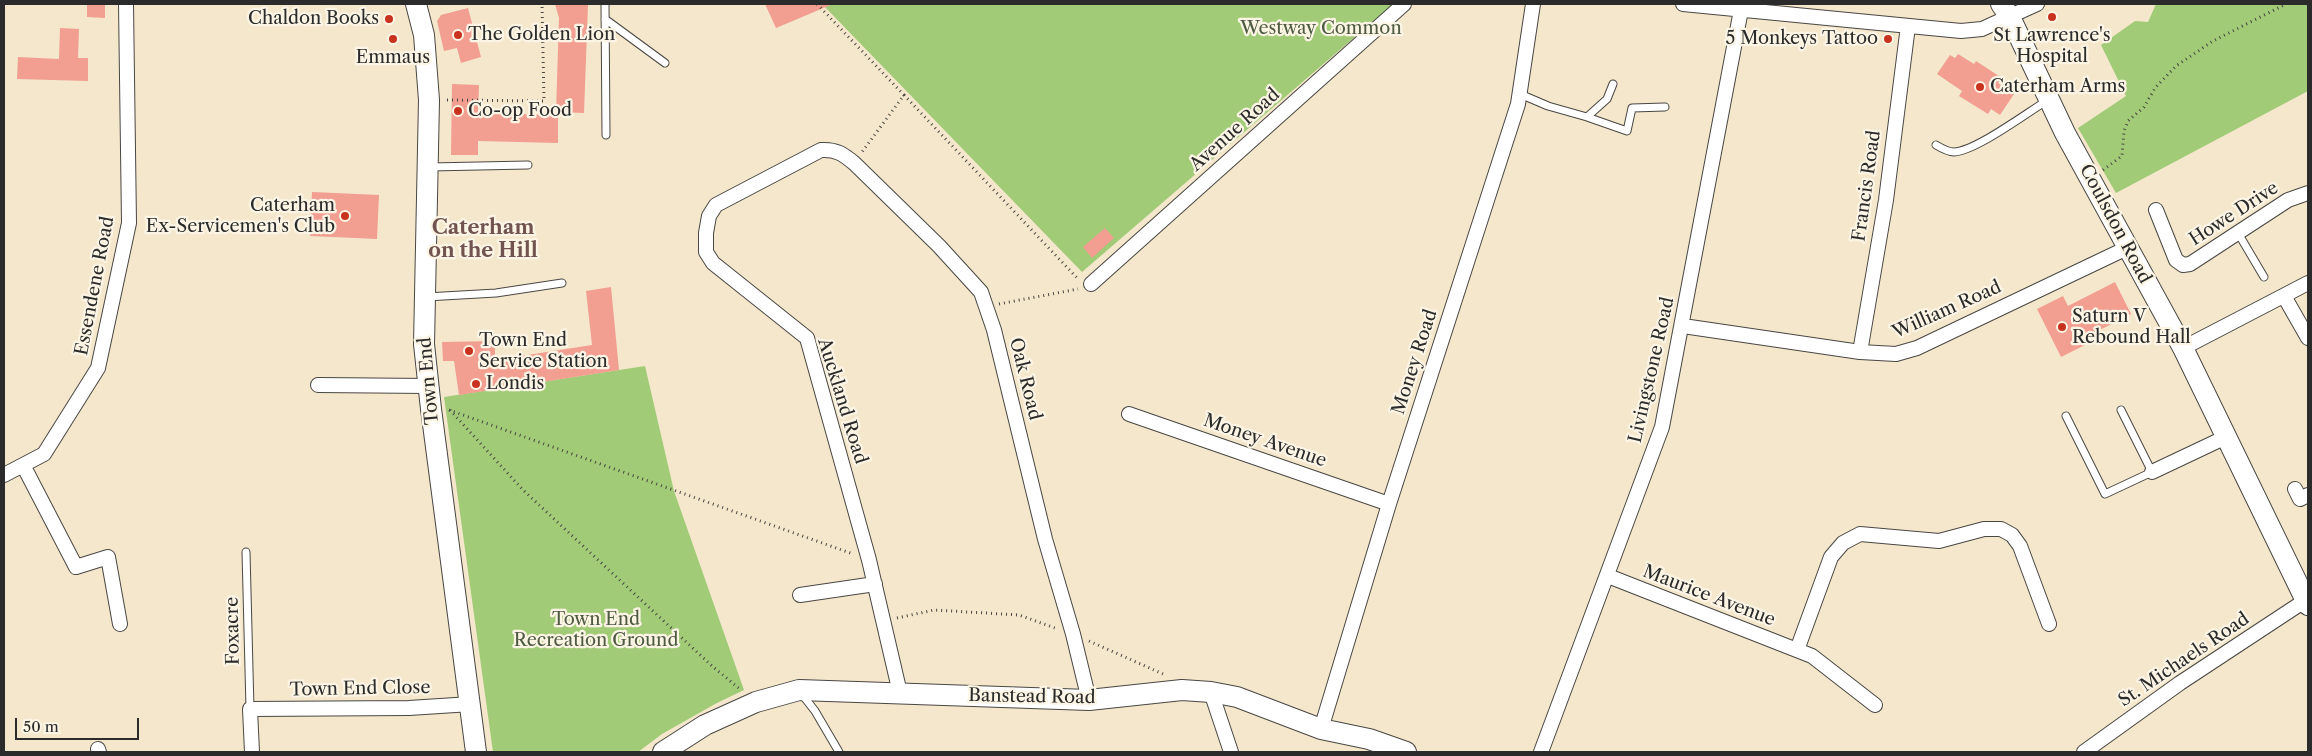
<!DOCTYPE html>
<style>
body{margin:0}
#map{position:relative;width:2312px;height:756px;overflow:hidden;background:#f4e7cc;font-family:"Libre Caslon Text",serif}
canvas{display:block}
.frame{position:absolute;inset:0;border:5px solid #2b2b2b;pointer-events:none}
.scale{position:absolute;left:15px;top:718px;width:124px;height:22px;box-sizing:border-box;border:2px solid #2b2b2b;border-top:0;padding-left:6px;font-size:15px;line-height:18px;white-space:nowrap;color:#2b2b2b;-webkit-text-stroke:4px #fcf5e5;paint-order:stroke}
</style>
<div id="map">
<canvas width="2312" height="756"></canvas>
<div class="frame"></div>
<div class="scale">50 m</div>
</div>
<script>
const c = document.querySelector('canvas').getContext('2d');
c.lineJoin = 'round';
function fill(path, color) { c.fillStyle = color; c.fill(path, 'evenodd'); }
function trace(path, color, width, dash) { c.strokeStyle = color; c.lineWidth = width; c.lineCap = dash ? 'butt' : 'round'; c.setLineDash(dash || []); c.stroke(path); }
function write(font, color, halo, rows, align = 'center') {
  c.font = font + ' "Libre Caslon Text",serif'; c.lineWidth = 4.5; c.setLineDash([]); c.textBaseline = 'middle'; c.strokeStyle = halo; c.fillStyle = color; for (const [text, x, y, turn = 0] of rows) {
    c.save(); c.translate(x, y); c.rotate((+turn || 0) * Math.PI / 180); c.textAlign = isNaN(turn) ? turn : align; if (halo) c.strokeText(text, 0, 0); c.fillText(text, 0, 0); c.restore();
  }
}
const green = new Path2D(`
 M822,4H1393L1082,272Z
 M2156,4H2308V91L2116,193L2078,128L2126,96L2101,45L2135,21L2148,22Z
 M645,366L674,491L744,690L715,704L662,734L638,752H493L444,397Z`);
const building = new Path2D(`
 M87,4H105V18L87,17Z
 M555,4H588L584,113L556,112L559,18Z
 M765,4H833L776,28Z
 M468,8L481,57L461,63L457,48L444,51L437,21L441,15Z
 M60,28L79,29L78,58H88V81L17,79L18,57L59,59Z
 M1958,54L1974,64L1976,61L2002,78L1998,83L2014,94L2000,115L1991,109L1988,114L1959,96L1962,91L1937,74L1950,55L1955,58Z
 M452,84L479,85L478,113L558,115V143L478,141V155H451Z
 M312,192L379,195L377,239L310,236Z
 M1105,228L1114,238L1092,258L1083,247Z
 M2115,282L2131,314L2084,338L2087,344L2061,357L2037,309L2063,296L2068,306Z
 M611,287L619,370L459,395L454,361H443L442,342L495,341V360L592,345L586,291Z`);
const path = new Path2D(`
 M817,4L904,95L862,152
 M904,95L1079,280
 M447,100L544,101L542,4
 M2103,170L2122,156L2124,131L2128,121L2144,107L2155,88L2176,66L2213,41L2286,4
 M999,304L1078,289
 M449,410L853,554
 M450,410L523,490L712,666L741,690
 M897,618L934,610L1019,615L1055,628
 M1089,641L1163,674`);
const lane = new Path2D(`
 M605,4L606,135
 M605,19L665,63
 M1520,94L1548,106L1587,117L1607,99L1613,84
 M1587,117L1627,131L1632,108L1665,107
 M1936,145C1941,148 1948,152 1954,152C1976,151 2028,112 2048,100
 M430,167L528,165
 M2238,233L2264,277
 M426,297L496,293L562,283
 M2066,416L2105,494L2152,472L2121,410
 M246,552L250,709
 M801,693L815,711L839,752`);
const street = new Path2D(`
 M1683,4L1961,31L1982,29L2037,4
 M2156,210L2176,260L2183,265L2190,264L2288,200L2308,193
 M1091,284L1404,4
 M2284,296L2308,338
 M1683,326L1860,352L1896,354L1917,348L2127,248
 M2183,348L2308,283
 M1860,352L1886,200L1908,26
 M318,385L428,386
 M1129,414L1389,504
 M23,465L76,567L108,557L120,624
 M2152,472L2226,437
 M4,475L44,454L98,368L129,223L126,4
 M2295,489L2300,499L2308,495
 M1608,576L1812,656L1875,705
 M800,595L875,584
 M1797,650L1831,557L1843,543L1860,534L1939,541L1984,529H2001L2012,535L2020,546L2049,624
 M1211,692L1231,752
 M900,693L869,560L807,338L713,263L706,252V233L709,216L716,205L821,150C836,149 843,154 854,163L939,246L981,292L994,330L1045,539L1073,634L1089,700
 M1321,729L1389,504L1518,104L1533,4
 M98,749L99,752
 M252,752L250,709L409,708L471,704
 M1541,752L1662,427L1741,10
 M2084,752L2180,683L2306,600`);
const secondary = new Path2D(`
 M416,4L424,35L429,100L424,344L431,409L476,752
 M2001,4L2010,17L2065,133L2183,348L2308,605
 M663,752L705,725L756,702L799,690L1089,700L1182,690L1211,692L1237,697L1321,729L1369,739L1406,752`);
const markers = [
 [2052,17,5,"#c8321e"],
 [389,19,5,"#c8321e"],
 [458,35,5,"#c8321e"],
 [393,39,5,"#c8321e"],
 [1888,39,5,"#c8321e"],
 [1980,87,5,"#c8321e"],
 [458,111,5,"#c8321e"],
 [345,216,5,"#c8321e"],
 [2062,327,5,"#c8321e"],
 [469,351,5,"#c8321e"],
 [476,384,5,"#c8321e"]
];
const poiNames = [
 ["Chaldon Books",379,19,"right"],
 ["The Golden Lion",468,35],
 ["St Lawrence's",2052,36,"center"],
 ["Hospital",2052,57,"center"],
 ["5 Monkeys Tattoo",1878,39,"right"],
 ["Emmaus",393,58,"center"],
 ["Caterham Arms",1990,87],
 ["Co-op Food",468,111],
 ["Caterham",335,206,"right"],
 ["Ex-Servicemen's Club",335,227,"right"],
 ["Saturn V",2072,317],
 ["Rebound Hall",2072,338],
 ["Town End",479,341],
 ["Service Station",479,362],
 ["Londis",486,384]
];
const parkNames = [
 ["Westway Common",1321,29],
 ["Town End",596,620],
 ["Recreation Ground",596,641]
];
const streetNames = [
 ["Avenue Road",1235,130,-42],
 ["Francis Road",1867,186,-82],
 ["Howe Drive",2234,214,-33],
 ["Coulsdon Road",2115,224,62],
 ["Essendene Road",95,286,-79],
 ["William Road",1947,310,-24],
 ["Money Road",1415,362,-72],
 ["Livingstone Road",1652,370,-77],
 ["Oak Road",1025,379,76],
 ["Town End",429,381,-95],
 ["Auckland Road",842,401,73],
 ["Money Avenue",1265,441,19],
 ["Maurice Avenue",1709,596,21],
 ["Foxacre",233,631,-91],
 ["St. Michaels Road",2184,660,-34],
 ["Town End Close",360,689,-1],
 ["Banstead Road",1032,697,1]
];
const quarterNames = [
 ["Caterham",483,228],
 ["on the Hill",483,251]
];
fill(green, '#a1cb77');
fill(building, '#f29e91');
trace(lane, '#494743', 9);
trace(street, '#494743', 16);
trace(secondary, '#494743', 22);
trace(path, '#494743', 3, [1, 4]);
trace(lane, '#fff', 7);
trace(street, '#fff', 14);
trace(secondary, '#fff', 20);
for (const [x, y, r, color] of markers) { const dot = new Path2D(); dot.arc(x, y, r, 0, 2 * Math.PI); c.fillStyle = color; c.fill(dot); trace(dot, '#fcf5e5', 2); }
write('18px', '#2b2b2b', '#fcf5e5', poiNames, 'left');
write('18px', '#4e5b42', '#fcf5e5', parkNames);
write('18px', '#2b2b2b', '#fcf5e5', streetNames);
write('bold 20px', '#71534f', '#fcf5e5', quarterNames);
</script>
